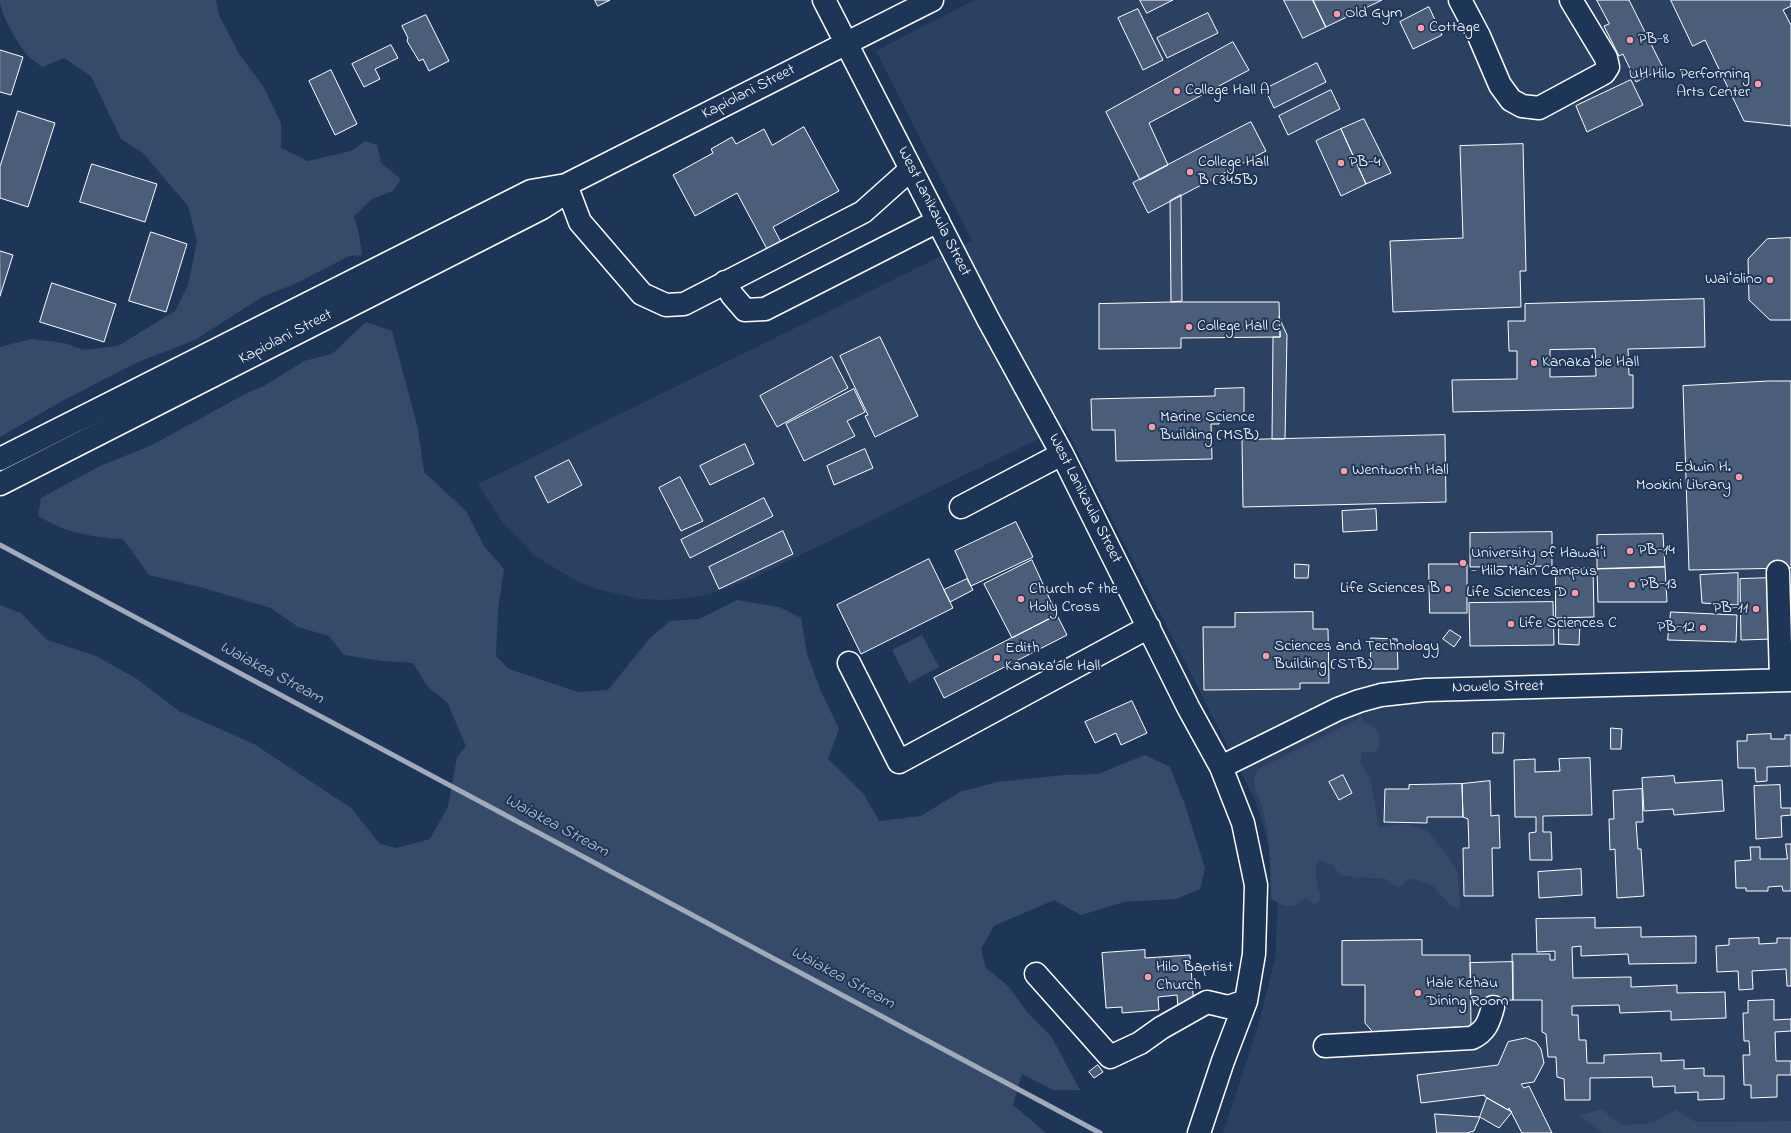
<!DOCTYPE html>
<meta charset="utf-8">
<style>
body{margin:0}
canvas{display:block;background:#1d3557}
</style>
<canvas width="1791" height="1133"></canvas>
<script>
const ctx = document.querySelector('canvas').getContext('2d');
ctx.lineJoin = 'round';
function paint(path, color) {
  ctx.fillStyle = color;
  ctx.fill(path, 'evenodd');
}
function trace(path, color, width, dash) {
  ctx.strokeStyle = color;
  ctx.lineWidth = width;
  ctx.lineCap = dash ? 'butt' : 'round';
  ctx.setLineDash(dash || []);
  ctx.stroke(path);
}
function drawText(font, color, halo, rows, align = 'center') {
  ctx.font = font + ' "Indie Flower",sans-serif';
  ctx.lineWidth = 4;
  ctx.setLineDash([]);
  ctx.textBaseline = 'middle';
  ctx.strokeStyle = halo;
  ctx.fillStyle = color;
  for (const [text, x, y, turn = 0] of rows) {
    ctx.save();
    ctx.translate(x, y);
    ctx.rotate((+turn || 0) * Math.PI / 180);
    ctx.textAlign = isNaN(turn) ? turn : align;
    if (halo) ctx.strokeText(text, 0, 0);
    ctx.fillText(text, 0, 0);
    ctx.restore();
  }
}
const built = new Path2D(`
 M 974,0 L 1791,0 L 1791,1133 L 1223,1133 L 1257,1029 L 1275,960 L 1278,906 L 1271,852 L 1256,802 L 1065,426 L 753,578 L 710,594 L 687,598 L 664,600 L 641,599 L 596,589 L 575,580 L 535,556 L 503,523 L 478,484 L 972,241 L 876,51 Z`);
const green = new Path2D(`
 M 0,0 L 216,0 L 219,15 L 239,54 L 263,86 L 281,123 L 281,148 L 308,161 L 351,151 L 365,141 L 377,145 L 381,163 L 401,179 L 393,191 L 372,199 L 354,216 L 359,235 L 362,255 L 349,256 L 297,283 L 262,297 L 195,340 L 138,362 L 62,401 L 0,437 L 0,347 L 31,339 L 64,343 L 84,350 L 118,346 L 175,311 L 188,285 L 197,242 L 188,206 L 143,153 L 121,139 L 91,76 L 64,58 L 42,67 C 38,64 33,60 29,57 C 19,46 0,14 0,0 Z
 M 366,322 L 392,331 L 418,429 L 424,472 L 466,511 L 484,546 L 504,569 L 498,609 L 496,656 L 509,669 L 578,692 L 608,690 L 649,639 L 670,621 L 699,619 L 737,600 L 779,607 L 801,618 L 807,654 L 821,691 L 839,729 L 828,759 L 863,793 L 879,821 L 921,816 L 960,792 L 997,782 L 1064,775 L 1098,774 L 1145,755 L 1170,767 L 1184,802 L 1205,868 L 1200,889 L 1176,899 L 1124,902 L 1081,915 L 1054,900 L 994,926 L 981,949 L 986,968 L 1008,986 L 1027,1012 L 1051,1036 L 1080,1090 L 1053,1090 L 1022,1074 L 1013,1105 L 1046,1133 L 0,1133 L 0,605 L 21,613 L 47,640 L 96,656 L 137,679 L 179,711 L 254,744 L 351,808 L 380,844 L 396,848 L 430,839 L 448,807 L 457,757 L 466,746 L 447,702 L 427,686 L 413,663 L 382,661 L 344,655 L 329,636 L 298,627 L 271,608 L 200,587 L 149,575 L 123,539 C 90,537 66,533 38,516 L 41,498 L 100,466 L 150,446 L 249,392 L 264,386 L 304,361 L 332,354 Z
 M 922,635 L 939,667 L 909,683 L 892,650 Z
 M 1362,717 L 1364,724 L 1369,723 C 1379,730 1380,736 1379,747 L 1374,752 L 1362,752 L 1360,762 L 1370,778 L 1379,827 L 1405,824 L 1426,830 L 1445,852 L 1458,873 L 1460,905 L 1458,909 L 1449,904 L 1433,886 L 1410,878 L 1398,888 L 1386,879 L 1341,876 L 1333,865 L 1319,860 C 1312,872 1317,887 1321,899 L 1317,904 L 1311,903 L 1305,898 C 1292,910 1285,907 1271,899 C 1270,867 1271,832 1260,800 C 1256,788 1250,781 1258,769 Z
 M 1601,1109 L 1622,1125 L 1653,1123 L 1676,1110 L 1696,1122 L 1791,1121 L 1791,1133 L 1603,1133 L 1579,1116 Z`);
const stream = new Path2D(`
 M 0,545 L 1100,1133`);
const building = new Path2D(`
 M 595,0 L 610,0 L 598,6 Z
 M 1140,0 L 1173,0 L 1147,13 Z
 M 1284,0 L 1313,0 L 1326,27 L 1303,38 Z
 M 1313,0 L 1382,0 L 1326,27 Z
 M 1597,0 L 1629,0 L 1663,68 L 1636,82 L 1623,54 L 1619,56 L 1604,26 L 1609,24 Z
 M 1671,0 L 1791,0 L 1791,6 L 1783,10 L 1791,25 L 1791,126 L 1744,121 L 1705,40 L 1693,46 Z
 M 1429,7 L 1442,35 L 1413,49 L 1400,22 Z
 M 1138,9 L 1163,60 L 1143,70 L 1118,18 Z
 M 1208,13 L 1218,33 L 1167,58 L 1157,38 Z
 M 426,15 L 449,61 L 429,71 L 423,59 L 419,61 L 407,41 L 408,38 L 402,26 Z
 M 1233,42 L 1249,70 L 1149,123 L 1168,165 L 1140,180 L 1106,112 Z
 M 391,45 L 398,58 L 375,69 L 380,79 L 364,87 L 352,64 Z
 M 0,50 L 23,57 L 11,95 L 0,92 Z
 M 1317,63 L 1326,82 L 1274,108 L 1265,89 Z
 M 331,70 L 357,124 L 335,135 L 309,81 Z
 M 1631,80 L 1643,105 L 1587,132 L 1576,106 Z
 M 1331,90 L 1340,109 L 1288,135 L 1279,116 Z
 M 18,111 L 55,123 L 28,207 L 0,198 L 0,167 Z
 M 1364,119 L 1391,173 L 1366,184 L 1341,129 Z
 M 1251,122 L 1266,151 L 1148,213 L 1133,183 Z
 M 804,127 L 839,191 L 773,227 L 781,242 L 767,249 L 737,193 L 695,216 L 673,175 L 713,153 L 711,149 L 732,137 L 736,144 L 764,129 L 772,145 Z
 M 1341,129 L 1366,184 L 1341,196 L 1316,141 Z
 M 1523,144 L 1526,271 L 1520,271 L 1521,307 L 1393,312 L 1390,241 L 1463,238 L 1460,146 Z
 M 92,164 L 157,184 L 145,222 L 80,202 Z
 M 1181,195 L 1182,301 L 1171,302 L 1170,201 Z
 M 151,232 L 187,244 L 166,312 L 129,301 Z
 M 1791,238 L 1791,320 L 1770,320 L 1749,300 L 1748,259 L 1767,239 Z
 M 0,251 L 13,255 L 0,296 Z
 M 52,283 L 116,304 L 104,342 L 40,322 Z
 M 1704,299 L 1705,347 L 1628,349 L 1629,375 L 1633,375 L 1633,408 L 1453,412 L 1452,380 L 1517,379 L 1517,351 L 1509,351 L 1508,321 L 1525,321 L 1525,304 ZM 1595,349 L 1596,376 L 1550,377 L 1550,350 Z
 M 1171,302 L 1279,302 L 1280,337 L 1181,338 L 1181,348 L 1099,349 L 1099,304 Z
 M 1279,317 L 1287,335 L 1285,439 L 1272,439 L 1273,337 L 1280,337 Z
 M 880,337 L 918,416 L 875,437 L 865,416 L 868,415 L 840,356 Z
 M 832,357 L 848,388 L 777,427 L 760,396 Z
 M 1769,381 L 1791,381 L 1791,568 L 1689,570 L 1683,386 Z
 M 1244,388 L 1244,416 L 1219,416 L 1219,424 L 1211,424 L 1212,459 L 1116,461 L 1115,430 L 1092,430 L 1091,399 L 1215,396 L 1215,389 Z
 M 854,389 L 865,412 L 847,421 L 855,436 L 804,461 L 786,424 Z
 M 1445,435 L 1446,502 L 1243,507 L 1242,440 Z
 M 745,444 L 754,464 L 710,485 L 700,466 Z
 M 865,449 L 873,468 L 834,485 L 827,466 Z
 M 569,460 L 582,485 L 548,503 L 535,477 Z
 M 680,477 L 703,521 L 681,531 L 659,488 Z
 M 764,498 L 773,516 L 690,558 L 681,540 Z
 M 1376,509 L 1377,530 L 1343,532 L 1342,511 Z
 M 1016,522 L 1033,557 L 971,586 L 955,551 Z
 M 783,531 L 793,554 L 719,589 L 709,567 Z
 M 1552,532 L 1552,566 L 1470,567 L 1470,533 Z
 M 1663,534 L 1665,567 L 1597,569 L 1597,535 Z
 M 929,559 L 953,608 L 861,654 L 837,605 Z
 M 1032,560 L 1057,615 L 1012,638 L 984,584 Z
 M 1295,564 L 1309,565 L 1308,578 L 1295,578 Z
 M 1429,564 L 1467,564 L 1467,613 L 1430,613 Z
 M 1665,567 L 1667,602 L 1598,602 L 1597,569 Z
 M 1556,568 L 1593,568 L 1594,617 L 1556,618 Z
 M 1738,573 L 1738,605 L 1702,603 L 1700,575 Z
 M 1771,578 L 1773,639 L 1741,640 L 1740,579 Z
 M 967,579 L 973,590 L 950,602 L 944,590 Z
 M 1553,602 L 1554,645 L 1470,646 L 1469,603 Z
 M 1313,612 L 1313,629 L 1328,629 L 1329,683 L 1300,683 L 1300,689 L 1204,690 L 1203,627 L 1235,627 L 1235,613 Z
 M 1671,612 L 1737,615 L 1736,642 L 1668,640 Z
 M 1057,615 L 1067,635 L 944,698 L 934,678 Z
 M 1559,623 L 1580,624 L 1579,645 L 1559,644 Z
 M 1450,630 L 1461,637 L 1454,647 L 1443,639 Z
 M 1371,638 L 1397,639 L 1398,669 L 1371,669 Z
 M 1132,701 L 1147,733 L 1121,745 L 1116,733 L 1095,743 L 1085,722 Z
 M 1611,728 L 1622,729 L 1621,749 L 1611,749 Z
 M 1493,733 L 1504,733 L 1503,753 L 1493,753 Z
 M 1771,734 L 1771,739 L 1785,739 L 1785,735 L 1791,735 L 1791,766 L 1767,767 L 1767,781 L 1756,782 L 1755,768 L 1738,768 L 1737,741 L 1747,741 L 1747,735 Z
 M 1590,758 L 1592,815 L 1543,816 L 1543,832 L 1551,832 L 1552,860 L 1530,860 L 1529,833 L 1536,832 L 1536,817 L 1515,817 L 1514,760 L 1535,759 L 1535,772 L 1560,771 L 1559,759 Z
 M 1343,775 L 1352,793 L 1339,800 L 1329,782 Z
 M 1674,776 L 1675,783 L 1722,780 L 1724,811 L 1674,815 L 1673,809 L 1644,811 L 1642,778 Z
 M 1490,781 L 1491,816 L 1499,815 L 1500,848 L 1492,848 L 1493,896 L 1464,896 L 1463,848 L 1469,848 L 1468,819 L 1463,817 L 1462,784 Z
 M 1462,784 L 1463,817 L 1427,817 L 1427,823 L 1384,822 L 1385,789 L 1409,789 L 1409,785 Z
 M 1780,785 L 1781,808 L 1791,808 L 1791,815 L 1781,816 L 1782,837 L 1756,839 L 1754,786 Z
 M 1642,789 L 1643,822 L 1636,822 L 1638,849 L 1641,849 L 1644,896 L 1617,898 L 1615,849 L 1610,850 L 1609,819 L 1614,819 L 1613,791 Z
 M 1786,844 L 1791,844 L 1791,891 L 1783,891 L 1782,886 L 1768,887 L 1768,891 L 1746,891 L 1746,888 L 1736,888 L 1735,861 L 1751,860 L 1750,847 L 1760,847 L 1760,859 L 1787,859 Z
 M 1581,869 L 1582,895 L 1539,898 L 1538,872 Z
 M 1595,918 L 1595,928 L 1641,927 L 1641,937 L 1696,936 L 1696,963 L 1629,964 L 1628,954 L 1581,956 L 1581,946 L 1572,947 L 1573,978 L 1631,977 L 1631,987 L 1677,985 L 1677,993 L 1725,992 L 1726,1018 L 1671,1020 L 1671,1011 L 1620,1013 L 1619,1005 L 1572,1006 L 1572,1015 L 1578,1015 L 1579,1040 L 1586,1040 L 1587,1063 L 1604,1063 L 1604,1055 L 1661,1053 L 1661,1061 L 1684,1060 L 1684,1069 L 1704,1068 L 1704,1076 L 1724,1076 L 1724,1099 L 1698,1100 L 1698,1092 L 1675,1093 L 1675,1086 L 1653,1087 L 1652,1077 L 1590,1078 L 1590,1100 L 1565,1100 L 1564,1079 L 1557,1077 L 1556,1057 L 1548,1057 L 1546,1034 L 1542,1032 L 1542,1000 L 1513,1000 L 1512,954 L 1550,954 L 1550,960 L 1555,960 L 1555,951 L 1537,952 L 1536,919 Z
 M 1759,938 L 1759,944 L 1777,943 L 1777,938 L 1791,938 L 1791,986 L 1787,986 L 1786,969 L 1752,971 L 1753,989 L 1739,990 L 1738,971 L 1717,972 L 1716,946 L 1729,945 L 1729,939 Z
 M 1422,940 L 1422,955 L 1470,955 L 1471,1026 L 1453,1037 L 1377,1037 L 1365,1023 L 1365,985 L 1342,985 L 1342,941 Z
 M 1145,950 L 1145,958 L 1190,955 L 1194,1006 L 1178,1007 L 1177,995 L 1158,997 L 1159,1010 L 1122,1013 L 1122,1007 L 1106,1008 L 1102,953 Z
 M 1513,962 L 1513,1000 L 1471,1001 L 1470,963 Z
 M 1774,1000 L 1774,1020 L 1791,1019 L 1791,1031 L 1775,1032 L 1776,1061 L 1791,1061 L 1791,1075 L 1777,1075 L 1777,1097 L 1751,1098 L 1751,1085 L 1744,1085 L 1743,1055 L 1750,1055 L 1749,1041 L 1744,1041 L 1743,1013 L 1748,1013 L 1748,1001 Z
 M 1526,1038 L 1536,1042 L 1541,1049 L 1544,1063 L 1534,1082 L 1521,1084 L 1524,1088 L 1529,1086 L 1552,1133 L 1522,1133 L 1509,1108 L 1508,1110 L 1484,1096 L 1485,1095 L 1421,1103 L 1417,1075 L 1498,1065 L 1508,1042 Z
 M 1098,1065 L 1103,1072 L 1094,1078 L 1089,1072 Z
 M 1487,1098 L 1512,1112 L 1499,1128 L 1480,1117 Z
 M 1435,1114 L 1480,1117 L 1474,1131 L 1467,1133 L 1437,1133 Z`);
const minor = new Path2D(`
 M 824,0 L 988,319 L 1062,454 L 1188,707 L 1221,767 L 1243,823 L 1256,885 L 1254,954 L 1246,1001 L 1223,1061 L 1199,1133
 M 1460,0 L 1479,36 L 1500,85 L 1511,100 L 1522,106 L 1539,108 L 1604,73 L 1608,67 L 1606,58 L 1571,0
 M 566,185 L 580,222 L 642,294 L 666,305 L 684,304 L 863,212 L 911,169
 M 725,282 L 732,295 L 745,310 L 765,309 L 938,221
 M 0,459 L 531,191 L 566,185 L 932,0
 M 0,484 L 542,208 L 556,199 L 566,185
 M 961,507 L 1062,454
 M 1778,572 L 1781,680
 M 849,663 L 899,762 L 1149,627
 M 1221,767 L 1338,709 L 1359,701 L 1381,695 L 1426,690 L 1791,680
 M 1036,974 L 1110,1057 L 1140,1043 L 1161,1028 L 1207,1002 L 1228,1007 L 1246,1001
 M 1325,1046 L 1472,1038 C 1486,1031 1489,1022 1493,1007`);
const markers = [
 [1337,14,4,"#ff9aa2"],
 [1421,28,4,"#ff9aa2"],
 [1630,40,4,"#ff9aa2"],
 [1758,84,4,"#ff9aa2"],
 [1177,91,4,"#ff9aa2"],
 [1341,163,4,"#ff9aa2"],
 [1190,172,4,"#ff9aa2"],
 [1770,280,4,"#ff9aa2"],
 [1189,327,4,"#ff9aa2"],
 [1534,363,4,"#ff9aa2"],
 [1152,427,4,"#ff9aa2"],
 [1344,471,4,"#ff9aa2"],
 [1739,477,4,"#ff9aa2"],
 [1630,551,4,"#ff9aa2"],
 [1463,563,4,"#ff9aa2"],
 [1632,585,4,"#ff9aa2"],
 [1448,589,4,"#ff9aa2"],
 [1575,593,4,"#ff9aa2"],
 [1021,599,4,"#ff9aa2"],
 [1756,609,4,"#ff9aa2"],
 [1511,624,4,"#ff9aa2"],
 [1703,628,4,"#ff9aa2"],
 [1266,656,4,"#ff9aa2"],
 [997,658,4,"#ff9aa2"],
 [1148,977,4,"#ff9aa2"],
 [1418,993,4,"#ff9aa2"]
];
const poiNames = [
 ["Old Gym",1345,14],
 ["Cottage",1429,28],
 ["PB-8",1638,40],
 ["UH Hilo Performing",1750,75,"right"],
 ["Arts Center",1750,93,"right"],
 ["College Hall A",1185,91],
 ["College Hall",1198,163],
 ["B (345B)",1198,181],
 ["PB-4",1349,163],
 ["Waiʻōlino",1762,280,"right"],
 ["College Hall C",1197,327],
 ["Kanakaʻole Hall",1542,363],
 ["Marine Science",1160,418],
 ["Building (MSB)",1160,436],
 ["Edwin H.",1731,468,"right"],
 ["Mookini Library",1731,486,"right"],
 ["Wentworth Hall",1352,471],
 ["PB-14",1638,551],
 ["University of Hawaiʻi",1471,554],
 ["- Hilo Main Campus",1471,572],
 ["PB-13",1640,585],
 ["Life Sciences B",1440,589,"right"],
 ["Church of the",1029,590],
 ["Holy Cross",1029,608],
 ["Life Sciences D",1567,593,"right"],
 ["PB-11",1748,609,"right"],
 ["Life Sciences C",1519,624],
 ["PB-12",1695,628,"right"],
 ["Sciences and Technology",1274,647],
 ["Building (STB)",1274,665],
 ["Edith",1005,649],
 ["Kanaka‘ole Hall",1005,667],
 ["Hilo Baptist",1156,968],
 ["Church",1156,986],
 ["Hale Kehau",1426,984],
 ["Dining Room",1426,1002]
];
const streetNames = [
 ["Kapiolani Street",749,93,-27],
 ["West Lanikaula Street",933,212,63],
 ["Kapiolani Street",286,338,-27],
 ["West Lanikaula Street",1084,499,63],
 ["Nowelo Street",1498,688,-1]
];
const waterNames = [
 ["Waiakea Stream",271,674,28],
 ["Waiakea Stream",556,827,28],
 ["Waiakea Stream",842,979,28]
];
paint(built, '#2a4161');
paint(green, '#364b69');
trace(stream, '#a0aab8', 5);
paint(building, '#4a5d79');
trace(building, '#fff', 1);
trace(minor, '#fff', 25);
trace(minor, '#1d3557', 22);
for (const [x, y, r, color] of markers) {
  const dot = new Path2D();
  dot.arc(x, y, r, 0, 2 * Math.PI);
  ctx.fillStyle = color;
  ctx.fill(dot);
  trace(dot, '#1d3557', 1.5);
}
drawText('16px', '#fff', '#1d3557', poiNames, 'left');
drawText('16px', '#fff', '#1d3557', streetNames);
drawText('italic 17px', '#b8c0ca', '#1d3557', waterNames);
</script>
